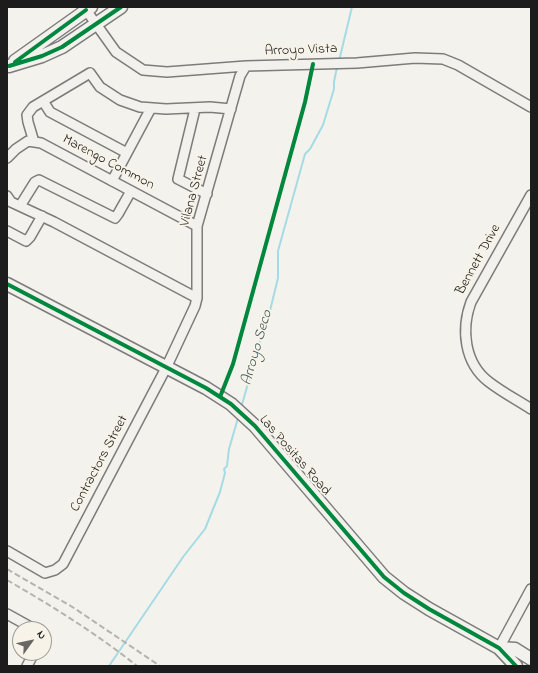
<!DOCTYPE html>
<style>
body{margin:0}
#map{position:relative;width:538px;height:673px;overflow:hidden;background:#f4f2ec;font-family:"Indie Flower",sans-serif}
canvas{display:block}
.frame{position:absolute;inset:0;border:8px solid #1c1c1c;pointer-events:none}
.north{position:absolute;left:12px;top:621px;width:40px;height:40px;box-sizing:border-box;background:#f7f3e8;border:1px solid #9f9d96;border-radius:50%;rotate:57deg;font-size:11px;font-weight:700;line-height:16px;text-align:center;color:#1c1c1c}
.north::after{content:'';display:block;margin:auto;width:14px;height:18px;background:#686765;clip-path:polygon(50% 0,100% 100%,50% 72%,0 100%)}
</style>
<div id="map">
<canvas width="538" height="673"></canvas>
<div class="frame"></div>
<div class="north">N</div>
</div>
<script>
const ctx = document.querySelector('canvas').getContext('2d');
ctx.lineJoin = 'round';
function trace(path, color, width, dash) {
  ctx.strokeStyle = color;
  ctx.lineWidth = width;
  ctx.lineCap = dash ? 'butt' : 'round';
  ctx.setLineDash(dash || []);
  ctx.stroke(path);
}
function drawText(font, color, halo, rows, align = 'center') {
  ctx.font = font + ' "Indie Flower",sans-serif';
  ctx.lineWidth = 4;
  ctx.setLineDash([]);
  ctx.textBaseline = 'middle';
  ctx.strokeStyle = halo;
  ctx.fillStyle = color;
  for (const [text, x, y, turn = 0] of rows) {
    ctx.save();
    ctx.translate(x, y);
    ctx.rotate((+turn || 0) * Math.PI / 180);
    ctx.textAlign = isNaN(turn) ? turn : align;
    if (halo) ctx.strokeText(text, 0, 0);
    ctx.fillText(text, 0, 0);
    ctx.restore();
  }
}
const stream = new Path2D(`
 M 339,61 L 352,7
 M 241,408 L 261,338 L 266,327 L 278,278 L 278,251 L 305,154 L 310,149 L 323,125 L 334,89 L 334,82 L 337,67
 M 109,666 L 183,557 L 205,529 L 220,492 L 225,473 L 224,469 L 227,466 L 229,449 L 238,418`);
const street = new Path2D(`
 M 86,10 L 116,52 L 143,70 L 167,72 L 246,66 L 357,63 L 415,58 L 443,59 L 458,65 L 531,107
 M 43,101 L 50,112 L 127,153
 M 195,109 L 178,179 L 207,194
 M 34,142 L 28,122 L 27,115 L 33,107 L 90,73 L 100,87 L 120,100 L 140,107 L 166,109 L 210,107 L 231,109
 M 7,158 L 16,149 L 28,141 L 41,143 L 197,226
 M 112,181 L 151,108
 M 531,195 L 471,302 C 461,329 464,363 489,382 C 502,392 517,400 531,409
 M 7,196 L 11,202 L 54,222 L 197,298
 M 20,206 L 35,182 L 39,180 L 115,218 L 118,214 L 131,191
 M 7,231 L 26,241 L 30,237 L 42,216
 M 7,551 L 45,573 L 55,570 L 63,564 L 166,368 L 195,306 L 197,298 L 197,226 L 240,76 L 246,66
 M 7,614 L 34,629
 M 499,648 L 531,589
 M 27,666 L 34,653`);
const secondary = new Path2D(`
 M 15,61 L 91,7
 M 9,66 L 42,56 L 62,47 L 121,7
 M 7,284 L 206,388 L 231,404 L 255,426 L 384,577 L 404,593 L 429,609 L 499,648 L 516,666
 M 499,648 L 515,649 L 531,659`);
const rail = new Path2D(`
 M 7,569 L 74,608 L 160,666
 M 7,580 C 52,606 97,634 137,666`);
const cycleway = new Path2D(`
 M 15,62 L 86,10
 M 9,66 L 42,56 L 62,47 L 121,7
 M 7,284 L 206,388 L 231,404 L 255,426 L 384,577 L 404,593 L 429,609 L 499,648 L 516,666
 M 220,397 L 233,364 L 305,102 L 313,64`);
const streetNames = [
 ["Arroyo Vista",301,51,-2],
 ["Marengo Common",108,163,28],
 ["Vilana Street",195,191,-75],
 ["Bennett Drive",479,260,-61],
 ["Las Positas Road",294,456,49],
 ["Contractors Street",100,464,-62]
];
const waterNames = [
 ["Arroyo Seco",258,348,-74]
];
trace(stream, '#a5dbe4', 2);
trace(street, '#7d7c7a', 12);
trace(secondary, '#7d7c7a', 15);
trace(street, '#f2f1ed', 9);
trace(secondary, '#f2f1ed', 12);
trace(rail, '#b4b3b0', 2, [6, 3]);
trace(cycleway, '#00873e', 4);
drawText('14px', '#1c1c1c', '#f7f3e8', streetNames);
drawText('italic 15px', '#405b61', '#f7f3e8', waterNames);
</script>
